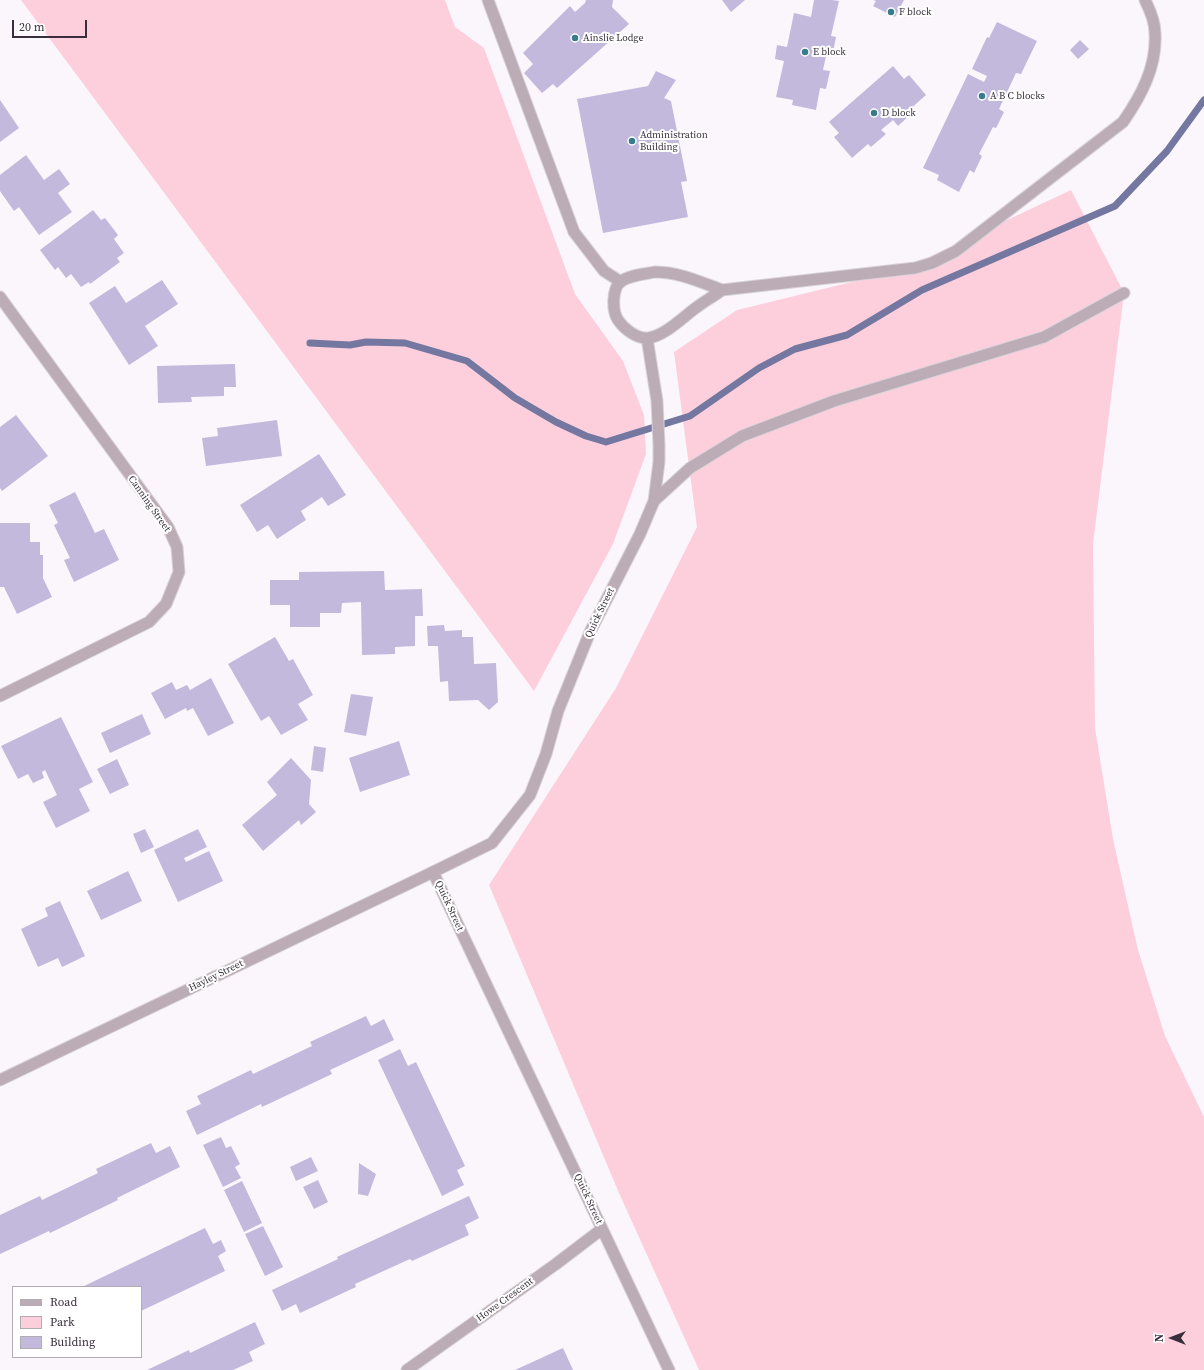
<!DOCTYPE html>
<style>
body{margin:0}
#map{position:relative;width:1204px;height:1370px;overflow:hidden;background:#fbf6fc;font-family:"Source Serif 4",serif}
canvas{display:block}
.legend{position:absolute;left:12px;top:1286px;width:130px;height:72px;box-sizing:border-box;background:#fff;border:1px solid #b0acb1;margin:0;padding:5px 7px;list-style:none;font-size:12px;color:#392f3c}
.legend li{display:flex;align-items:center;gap:8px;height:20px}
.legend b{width:20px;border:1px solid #b0acb1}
.north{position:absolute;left:1152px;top:1318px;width:40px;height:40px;-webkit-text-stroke:3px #fff;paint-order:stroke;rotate:270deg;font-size:11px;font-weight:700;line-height:16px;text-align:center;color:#392f3c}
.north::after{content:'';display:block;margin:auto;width:14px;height:18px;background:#392f3c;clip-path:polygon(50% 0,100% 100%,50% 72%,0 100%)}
.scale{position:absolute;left:12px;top:20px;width:75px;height:18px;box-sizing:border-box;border:2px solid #392f3c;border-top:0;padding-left:5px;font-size:12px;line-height:14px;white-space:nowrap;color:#392f3c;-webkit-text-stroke:3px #fff;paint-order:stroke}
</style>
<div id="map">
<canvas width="1204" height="1370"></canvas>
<ul class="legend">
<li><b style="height:5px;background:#bbacb6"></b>Road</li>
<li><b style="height:11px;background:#fdcfdc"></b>Park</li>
<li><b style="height:11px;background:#c2b9dc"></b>Building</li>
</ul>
<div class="north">N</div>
<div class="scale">20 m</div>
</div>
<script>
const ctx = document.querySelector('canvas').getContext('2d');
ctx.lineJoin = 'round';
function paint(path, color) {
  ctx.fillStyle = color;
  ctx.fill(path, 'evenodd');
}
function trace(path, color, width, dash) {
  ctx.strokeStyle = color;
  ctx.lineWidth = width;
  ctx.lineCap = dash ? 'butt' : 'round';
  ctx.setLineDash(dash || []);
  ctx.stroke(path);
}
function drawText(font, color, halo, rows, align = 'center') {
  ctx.font = font + ' "Source Serif 4",serif';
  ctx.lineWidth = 4;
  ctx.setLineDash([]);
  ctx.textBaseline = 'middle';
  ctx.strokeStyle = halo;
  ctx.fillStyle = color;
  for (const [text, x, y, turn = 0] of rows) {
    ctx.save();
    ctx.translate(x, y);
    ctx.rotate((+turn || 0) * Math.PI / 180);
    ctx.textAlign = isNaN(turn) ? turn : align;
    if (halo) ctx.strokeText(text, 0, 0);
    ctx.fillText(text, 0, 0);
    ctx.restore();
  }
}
const green = new Path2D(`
 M 21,0 L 445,0 L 455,27 L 484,48 L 575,294 L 623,361 L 644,415 L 646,454 L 613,544 L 534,691 Z
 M 1071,190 L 1124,293 L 1093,544 L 1095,728 L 1113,839 L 1138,950 L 1165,1036 L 1204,1117 L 1204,1370 L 699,1370 L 619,1193 L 489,885 L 616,688 L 697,527 L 674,352 L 737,310 L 901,270 Z`);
const stream = new Path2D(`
 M 310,343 L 350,345 L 366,342 L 405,343 L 467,361 L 515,398 L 556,422 L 586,436 L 606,442 L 690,416 L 759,368 L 795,349 L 847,335 L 922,290 L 1115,206 L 1167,151 L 1204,100`);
const building = new Path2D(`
 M 586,0 L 613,0 L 612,7 L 629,24 L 557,88 L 553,84 L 542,93 L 524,73 L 533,64 L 523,53 L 570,6 L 575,12 L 585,3 Z
 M 722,0 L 745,0 L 731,12 Z
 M 814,0 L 832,0 L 839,1 L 831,36 L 836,37 L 832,57 L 826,56 L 823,70 L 830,71 L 826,89 L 820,88 L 816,110 L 792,105 L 793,100 L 776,97 L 784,61 L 775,59 L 777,45 L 787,47 L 794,13 L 811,17 Z
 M 873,0 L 904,0 L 895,17 L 873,6 L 876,1 Z
 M 997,22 L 1037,41 L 1021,74 L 1016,73 L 999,109 L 1004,112 L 996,128 L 993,127 L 979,154 L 982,156 L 974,173 L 970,170 L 959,192 L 937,180 L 939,175 L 923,168 L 968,74 L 984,82 L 987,76 L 972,69 L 987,37 L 989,38 Z
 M 1080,40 L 1089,49 L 1078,59 L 1070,50 Z
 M 893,66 L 904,79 L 909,75 L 926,95 L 908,111 L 910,115 L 898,126 L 893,120 L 881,130 L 886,134 L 871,147 L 868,144 L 852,158 L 834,137 L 839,133 L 829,122 Z
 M 656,71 L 676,80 L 664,98 L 671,101 L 687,181 L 681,182 L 688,217 L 603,233 L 577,99 L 648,86 Z
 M 0,100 L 19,128 L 0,142 Z
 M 26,155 L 44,180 L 59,169 L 70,184 L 58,193 L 72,212 L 39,235 L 19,207 L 14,211 L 0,191 L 0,175 Z
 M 93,210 L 101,220 L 105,218 L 118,235 L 114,239 L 124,253 L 117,258 L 120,262 L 90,284 L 89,282 L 81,287 L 71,274 L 66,278 L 58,267 L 55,270 L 40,250 Z
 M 162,280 L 178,304 L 145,326 L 158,346 L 129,365 L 89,303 L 115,286 L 126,303 Z
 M 235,364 L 236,387 L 224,387 L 224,396 L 191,397 L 192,402 L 158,403 L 157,366 Z
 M 16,415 L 48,456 L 2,491 L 0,488 L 0,427 Z
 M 277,420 L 282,456 L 206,466 L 202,438 L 218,436 L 217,428 Z
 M 319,454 L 346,495 L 328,506 L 322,497 L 301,511 L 306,520 L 277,539 L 268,525 L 257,532 L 240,505 Z
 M 75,492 L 95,533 L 104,529 L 119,560 L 74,582 L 64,560 L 70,558 L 54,525 L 58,523 L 49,505 Z
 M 0,523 L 30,523 L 30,542 L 40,542 L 40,555 L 43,555 L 43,578 L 52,597 L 17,614 L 4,587 L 0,587 Z
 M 384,571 L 385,590 L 422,589 L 423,616 L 415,616 L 415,646 L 395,647 L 395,654 L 362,655 L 361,602 L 342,603 L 341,613 L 320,613 L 320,627 L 290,627 L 290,605 L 270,605 L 270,580 L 299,580 L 299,572 Z
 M 444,625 L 445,631 L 462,630 L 462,637 L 473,637 L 474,664 L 496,663 L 498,702 L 489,710 L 478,700 L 449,701 L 448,681 L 440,682 L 438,646 L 428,646 L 427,626 Z
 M 275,637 L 289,661 L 293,659 L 313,695 L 298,704 L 308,720 L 281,735 L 269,716 L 261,721 L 228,664 Z
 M 211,678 L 234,723 L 208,736 L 193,708 L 187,711 L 186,708 L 165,719 L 151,693 L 172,682 L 176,690 L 187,685 L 190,690 Z
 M 351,694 L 373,697 L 366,736 L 344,732 Z
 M 142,714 L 151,734 L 110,753 L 101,733 Z
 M 61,717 L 93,782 L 79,789 L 90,811 L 56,828 L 43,802 L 57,795 L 45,770 L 42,772 L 44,778 L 33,783 L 28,774 L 18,779 L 1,746 Z
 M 399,741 L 410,775 L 360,792 L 349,758 Z
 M 314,746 L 326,748 L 323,772 L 311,770 Z
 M 291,758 L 311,780 L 309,804 L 316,812 L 301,825 L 299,820 L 263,851 L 242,825 L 277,795 L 267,782 Z
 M 117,759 L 129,785 L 110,794 L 97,769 Z
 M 145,829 L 154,847 L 141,853 L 133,834 Z
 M 198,829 L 207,847 L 184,858 L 186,862 L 209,851 L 223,881 L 178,902 L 154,850 Z
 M 128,871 L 142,901 L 101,920 L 87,891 Z
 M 60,901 L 85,956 L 62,967 L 58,958 L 38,967 L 21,929 L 48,916 L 45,908 Z
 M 366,1016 L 371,1026 L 384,1019 L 394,1040 L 330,1070 L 332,1074 L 262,1107 L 261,1104 L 197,1135 L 186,1111 L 201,1104 L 197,1096 L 251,1070 L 253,1074 L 312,1046 L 310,1042 Z
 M 400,1049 L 408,1066 L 416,1062 L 465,1166 L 457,1170 L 464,1185 L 442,1196 L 378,1060 Z
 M 221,1137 L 226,1148 L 231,1146 L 240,1164 L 235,1167 L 241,1178 L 223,1187 L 203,1145 Z
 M 151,1143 L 156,1153 L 170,1146 L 180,1167 L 117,1198 L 118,1200 L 50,1233 L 49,1231 L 0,1254 L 0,1215 L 40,1196 L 42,1200 L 98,1173 L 96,1169 Z
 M 311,1157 L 318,1171 L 296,1181 L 290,1167 Z
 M 359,1163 L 376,1174 L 368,1196 L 358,1194 Z
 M 318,1180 L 328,1202 L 314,1209 L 303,1187 Z
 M 242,1181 L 262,1223 L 244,1232 L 224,1190 Z
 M 469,1196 L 479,1218 L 465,1225 L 469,1235 L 412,1261 L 410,1259 L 355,1284 L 356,1287 L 300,1313 L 296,1304 L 282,1311 L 272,1290 L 338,1259 L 337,1257 Z
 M 263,1226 L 283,1267 L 265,1276 L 245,1234 Z
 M 205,1228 L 213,1244 L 221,1240 L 226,1251 L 218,1256 L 225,1271 L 141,1311 L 141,1287 L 82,1287 Z
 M 255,1322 L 265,1344 L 249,1352 L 253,1361 L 233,1370 L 147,1370 L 189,1350 L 190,1353 Z
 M 563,1348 L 573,1370 L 515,1370 Z`);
const service = new Path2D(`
 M 488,0 L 574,232 L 604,271 L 621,282
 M 655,272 C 679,272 700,282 722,290 C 714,296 705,301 697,307 C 684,316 665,336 648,338 C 637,339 624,329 618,320 C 612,311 612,290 620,282 C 629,275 645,274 655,272 Z
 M 722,290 L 915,268 L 932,263 L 956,251 L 1123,122 C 1141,96 1157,67 1155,33 C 1155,22 1150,10 1145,0
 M 654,501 L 690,468 L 742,436 L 834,401 L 1044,337 L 1124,293
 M 433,872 L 492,843 L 530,795 L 546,754 L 558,711 L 590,632 L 640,534 L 654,501 L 659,462 L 659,445 L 657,401 L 647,338`);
const minor = new Path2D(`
 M 0,297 L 168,527 L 177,547 L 179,572 L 166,604 L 149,622 L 0,696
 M 0,1080 L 433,872 L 669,1370
 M 407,1370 L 556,1264 L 602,1229`);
const markers = [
 [891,12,4,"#387c8b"],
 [575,38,4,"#387c8b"],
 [805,52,4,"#387c8b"],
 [982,96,4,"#387c8b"],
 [874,113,4,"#387c8b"],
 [632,141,4,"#387c8b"]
];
const poiNames = [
 ["F block",899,12],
 ["Ainslie Lodge",583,38],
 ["E block",813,52],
 ["A B C blocks",990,96],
 ["D block",882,113],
 ["Administration",640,135],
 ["Building",640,147]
];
const streetNames = [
 ["Canning Street",149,504,55],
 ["Quick Street",600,613,-64],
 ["Quick Street",449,906,65],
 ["Hayley Street",216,976,-26],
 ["Quick Street",588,1199,65],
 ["Howe Crescent",505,1300,-36]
];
paint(green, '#fdcfdc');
trace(stream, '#7477a0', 7);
paint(building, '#c2b9dc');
trace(service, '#d8d2d9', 13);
trace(minor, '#d8d2d9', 13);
trace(service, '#bbacb6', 11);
trace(minor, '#bbacb6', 11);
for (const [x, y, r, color] of markers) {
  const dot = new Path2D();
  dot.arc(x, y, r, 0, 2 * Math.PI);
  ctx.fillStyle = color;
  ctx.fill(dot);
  trace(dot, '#fff', 1.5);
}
drawText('10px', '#392f3c', '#fff', poiNames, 'left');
drawText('10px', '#392f3c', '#fff', streetNames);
</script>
